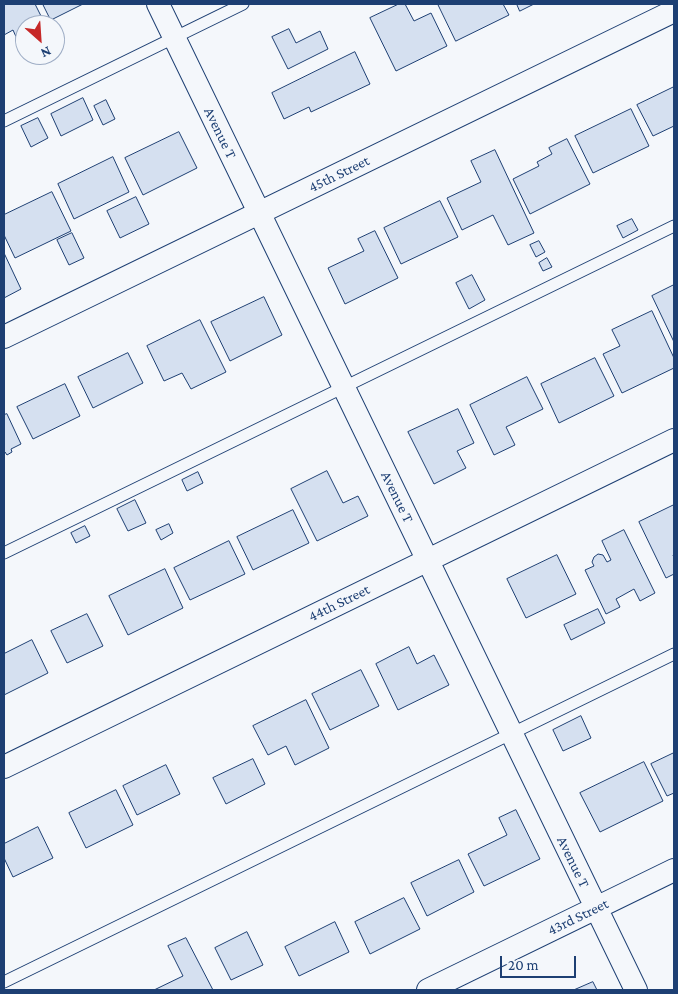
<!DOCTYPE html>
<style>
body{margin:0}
#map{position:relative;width:678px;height:994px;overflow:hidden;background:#f4f7fb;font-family:"Crimson Pro",serif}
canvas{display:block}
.frame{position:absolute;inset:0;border:5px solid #1d3f73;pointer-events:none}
.north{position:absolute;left:15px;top:15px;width:50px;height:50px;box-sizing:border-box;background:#f4f7fb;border:1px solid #9eadc5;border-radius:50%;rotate:154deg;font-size:14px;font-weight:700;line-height:20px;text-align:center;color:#1d3f73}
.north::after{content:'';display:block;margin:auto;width:18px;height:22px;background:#c62828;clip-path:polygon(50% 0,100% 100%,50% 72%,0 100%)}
.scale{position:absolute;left:500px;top:956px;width:76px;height:22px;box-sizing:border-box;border:2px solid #1d3f73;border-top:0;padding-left:6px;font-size:15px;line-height:18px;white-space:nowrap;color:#1d3f73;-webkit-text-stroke:4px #f4f7fb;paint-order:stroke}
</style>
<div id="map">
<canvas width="678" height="994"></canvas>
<div class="frame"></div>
<div class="north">N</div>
<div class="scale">20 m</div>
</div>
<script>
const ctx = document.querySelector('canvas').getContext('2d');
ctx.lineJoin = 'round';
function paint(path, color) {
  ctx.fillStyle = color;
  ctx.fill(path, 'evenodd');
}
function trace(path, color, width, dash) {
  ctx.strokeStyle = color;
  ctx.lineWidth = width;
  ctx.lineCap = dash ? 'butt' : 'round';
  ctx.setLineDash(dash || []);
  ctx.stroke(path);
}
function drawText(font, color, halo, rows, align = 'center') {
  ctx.font = font + ' "Crimson Pro",serif';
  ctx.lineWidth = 4;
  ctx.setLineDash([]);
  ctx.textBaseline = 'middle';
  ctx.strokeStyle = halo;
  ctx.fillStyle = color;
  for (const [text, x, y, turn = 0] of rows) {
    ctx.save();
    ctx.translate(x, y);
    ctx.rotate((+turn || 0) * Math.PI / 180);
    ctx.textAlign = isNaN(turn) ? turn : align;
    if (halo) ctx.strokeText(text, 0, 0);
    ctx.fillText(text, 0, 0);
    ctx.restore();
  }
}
const building = new Path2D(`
 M 4,4 L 35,4 L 43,20 L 40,22 L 41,25 L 25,25 L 25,35 L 17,39 L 13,30 L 4,35 Z
 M 43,4 L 83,4 L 51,20 Z
 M 399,4 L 405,4 L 414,21 L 431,13 L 447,46 L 396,71 L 370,18 Z
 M 438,4 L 503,4 L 509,15 L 456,41 Z
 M 517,4 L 534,4 L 520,11 Z
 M 289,29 L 296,43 L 320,31 L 328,49 L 288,69 L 272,37 Z
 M 355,52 L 370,84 L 311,112 L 309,107 L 284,119 L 272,93 Z
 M 674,87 L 674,126 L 653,136 L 637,105 Z
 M 83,98 L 93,120 L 61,136 L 51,114 Z
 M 106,100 L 115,119 L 103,125 L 94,106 Z
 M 631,109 L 649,146 L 593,173 L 575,136 Z
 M 38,118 L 48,138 L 31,147 L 21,126 Z
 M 179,132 L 197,168 L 143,195 L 125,158 Z
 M 567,139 L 590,184 L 530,214 L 513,179 L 539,166 L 537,162 L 552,154 L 549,148 Z
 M 495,150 L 534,233 L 508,245 L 493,215 L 462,230 L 447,198 L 481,182 L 471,161 Z
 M 113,157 L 129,192 L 74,219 L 58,184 Z
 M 52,192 L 71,231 L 15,258 L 4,235 L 4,215 Z
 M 136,197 L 149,224 L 120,238 L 107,211 Z
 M 440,201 L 458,237 L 401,264 L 384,228 Z
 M 632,219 L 638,230 L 623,238 L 617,226 Z
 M 375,231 L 398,278 L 345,304 L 328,268 L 364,251 L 358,239 Z
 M 72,233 L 84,258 L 69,265 L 57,240 Z
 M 539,241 L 545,252 L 536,257 L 530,245 Z
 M 4,253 L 21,289 L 4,298 Z
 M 547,258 L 552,267 L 543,271 L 539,263 Z
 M 472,275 L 485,300 L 469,309 L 456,283 Z
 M 674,285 L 674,342 L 652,296 Z
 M 264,297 L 282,335 L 230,361 L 211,322 Z
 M 652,311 L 674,358 L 674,368 L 622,393 L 603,354 L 620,346 L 612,330 Z
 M 200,320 L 226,372 L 191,389 L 182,373 L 164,381 L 147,346 Z
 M 128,353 L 143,383 L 93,408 L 78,377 Z
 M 595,358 L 614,396 L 559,423 L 541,384 Z
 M 527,377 L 543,409 L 506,427 L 515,445 L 494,455 L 470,405 Z
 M 65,384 L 80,416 L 33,439 L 17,407 Z
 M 458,409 L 474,443 L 457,451 L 466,468 L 434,484 L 408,432 Z
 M 7,414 L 21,444 L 11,449 L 12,452 L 7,455 L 5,452 L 4,453 L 4,415 Z
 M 327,471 L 343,503 L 358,496 L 368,516 L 317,541 L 291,489 Z
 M 198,472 L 203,483 L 187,491 L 182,480 Z
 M 135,500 L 146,523 L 128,531 L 117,509 Z
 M 674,505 L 674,554 L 673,555 L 674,558 L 674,574 L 666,578 L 639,522 Z
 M 293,510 L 309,543 L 253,570 L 237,537 Z
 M 169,524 L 173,533 L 161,540 L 156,530 Z
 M 85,526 L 90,536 L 76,543 L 71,533 Z
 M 624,530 L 655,593 L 640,601 L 634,589 L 616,599 L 620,607 L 606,614 L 585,570 L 594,566 L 592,562 L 594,557 L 598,554 L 603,555 L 607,562 L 611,560 L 602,541 Z
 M 229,541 L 245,574 L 190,600 L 174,568 Z
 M 557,555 L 576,594 L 526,618 L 507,579 Z
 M 165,569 L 183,608 L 128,635 L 109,596 Z
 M 598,609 L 605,623 L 571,640 L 564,625 Z
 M 87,614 L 103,646 L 67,663 L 51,631 Z
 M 32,640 L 48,673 L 4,695 L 4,654 Z
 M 409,647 L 417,664 L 434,655 L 449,685 L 398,710 L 376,664 Z
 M 361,670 L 379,706 L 330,730 L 312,694 Z
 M 306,700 L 329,748 L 295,765 L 286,746 L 268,755 L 253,726 Z
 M 581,716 L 591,738 L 563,751 L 553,730 Z
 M 674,753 L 674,793 L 667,796 L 651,764 Z
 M 253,759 L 265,784 L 226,804 L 213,778 Z
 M 644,762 L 663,801 L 600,832 L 580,793 Z
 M 166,765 L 180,794 L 137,815 L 123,786 Z
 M 116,790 L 133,825 L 86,848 L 69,813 Z
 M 516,810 L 540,859 L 484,886 L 468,854 L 507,835 L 499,818 Z
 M 38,827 L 53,858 L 13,877 L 4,858 L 4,844 Z
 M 459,860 L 474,892 L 427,916 L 411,883 Z
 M 404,898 L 420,929 L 370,954 L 355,922 Z
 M 335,922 L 349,952 L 299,976 L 285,947 Z
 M 247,932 L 263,965 L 231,980 L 215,948 Z
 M 186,938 L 213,990 L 154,990 L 183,976 L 168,946 Z
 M 593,982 L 597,990 L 574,990 Z`);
const service = new Path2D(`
 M 4,121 L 243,4
 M 4,553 L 674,226
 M 4,982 L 674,654`);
const minor = new Path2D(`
 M 158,4 L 636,990
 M 4,337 L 674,11
 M 4,767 L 674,440
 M 428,990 L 674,870`);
const streetNames = [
 ["Avenue T",220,133,64],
 ["45th Street",339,174,-26],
 ["Avenue T",397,497,64],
 ["44th Street",339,603,-26],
 ["Avenue T",573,862,64],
 ["43rd Street",578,917,-26]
];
paint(building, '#d5e0f0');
trace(building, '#1d3f73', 1);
trace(service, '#1d3f73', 13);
trace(minor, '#1d3f73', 24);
trace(service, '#f4f7fb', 11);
trace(minor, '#f4f7fb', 22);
drawText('15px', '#1d3f73', '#f4f7fb', streetNames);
</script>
